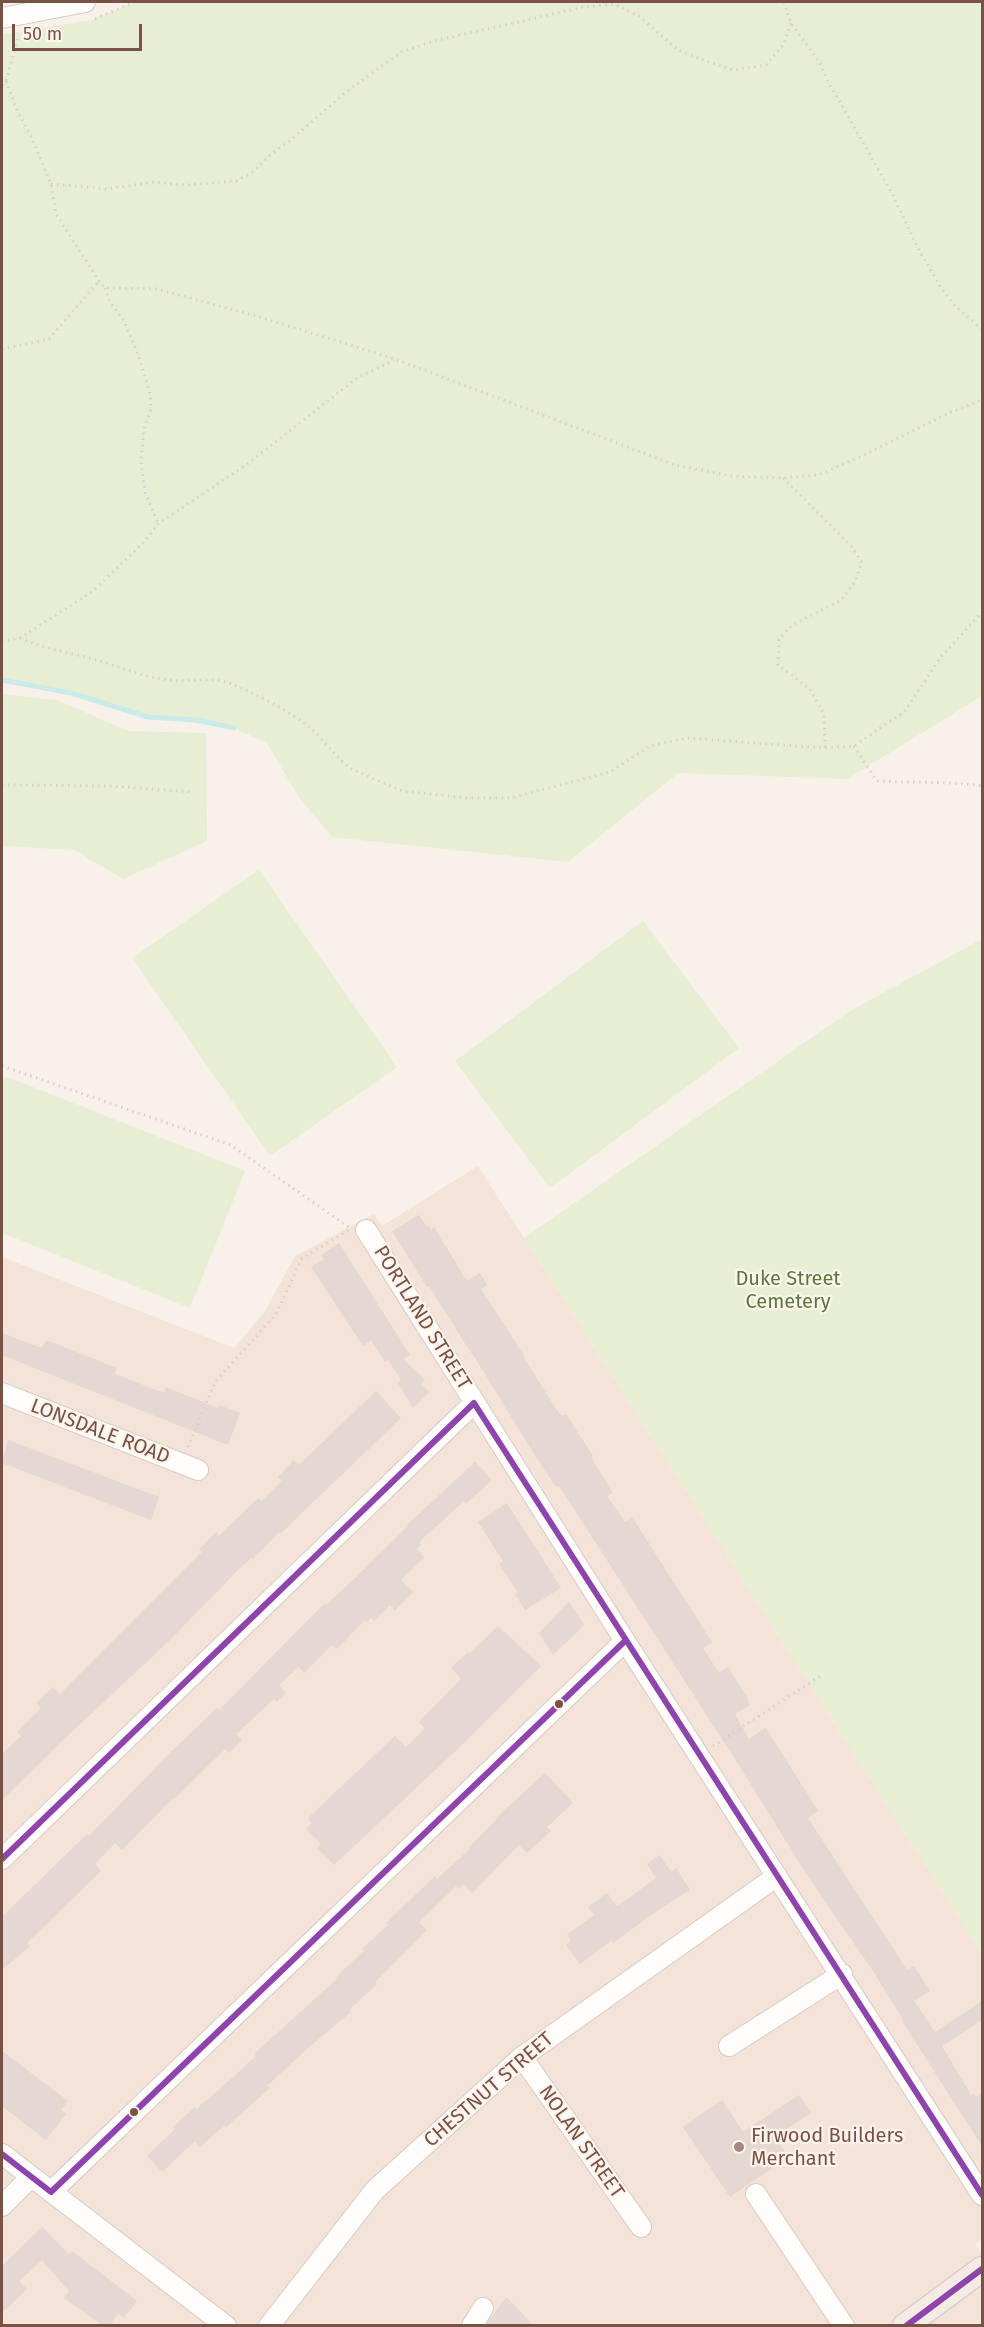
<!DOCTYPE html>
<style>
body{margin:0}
#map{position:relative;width:984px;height:2327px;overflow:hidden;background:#f8f1ea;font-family:"Fira Sans",sans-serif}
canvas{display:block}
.frame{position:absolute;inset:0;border:3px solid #785147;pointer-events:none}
.scale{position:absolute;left:12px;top:24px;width:130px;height:27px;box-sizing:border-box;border:3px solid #785147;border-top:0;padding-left:8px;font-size:18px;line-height:21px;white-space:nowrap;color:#785147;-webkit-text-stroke:4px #fff4eb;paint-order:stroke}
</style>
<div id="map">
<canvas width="984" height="2327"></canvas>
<div class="frame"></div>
<div class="scale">50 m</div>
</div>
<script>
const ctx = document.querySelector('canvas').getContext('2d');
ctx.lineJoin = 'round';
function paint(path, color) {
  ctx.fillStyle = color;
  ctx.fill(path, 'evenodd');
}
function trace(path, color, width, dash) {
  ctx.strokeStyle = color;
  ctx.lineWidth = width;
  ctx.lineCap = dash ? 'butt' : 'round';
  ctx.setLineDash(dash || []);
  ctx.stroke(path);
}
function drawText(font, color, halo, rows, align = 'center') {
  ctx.font = font + ' "Fira Sans",sans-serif';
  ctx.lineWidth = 4.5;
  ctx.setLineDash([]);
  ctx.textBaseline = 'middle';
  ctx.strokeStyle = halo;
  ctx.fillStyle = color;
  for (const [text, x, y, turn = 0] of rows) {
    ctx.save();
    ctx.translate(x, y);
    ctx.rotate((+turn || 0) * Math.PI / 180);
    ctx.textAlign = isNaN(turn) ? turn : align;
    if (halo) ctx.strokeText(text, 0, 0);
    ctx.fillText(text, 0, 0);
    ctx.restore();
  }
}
const residential = new Path2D(`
 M 478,1166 L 982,1954 L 982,2239 L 975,2244 L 982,2254 L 982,2325 L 2,2325 L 2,1257 L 234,1348 L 265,1311 L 295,1256 L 374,1214 L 382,1226 Z`);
const green = new Path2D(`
 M 135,2 L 982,2 L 982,696 L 847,779 L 678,773 L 568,862 L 332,837 L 298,796 L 267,743 L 234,728 L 148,717 L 71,693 L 2,680 L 2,34 L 92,20 Z
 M 2,694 L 57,700 L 128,731 L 206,733 L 207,841 L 123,879 L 74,850 L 2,846 Z
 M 259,870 L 397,1067 L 270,1156 L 132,958 Z
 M 643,921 L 739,1048 L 550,1188 L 455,1061 Z
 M 982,939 L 982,1954 L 524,1238 L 850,1011 Z
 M 5,1076 L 245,1171 L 190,1308 L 2,1233 L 2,1085 Z`);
const stream = new Path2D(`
 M 2,680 L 71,693 L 148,717 L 197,720 L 234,728`);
const building = new Path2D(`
 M 419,1215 L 427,1227 L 428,1225 L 431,1230 L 434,1227 L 467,1281 L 480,1273 L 487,1285 L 481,1289 L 525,1357 L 524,1358 L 556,1409 L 562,1416 L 566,1414 L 593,1456 L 591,1457 L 613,1493 L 607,1496 L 625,1522 L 632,1517 L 712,1642 L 703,1648 L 719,1673 L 728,1667 L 747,1697 L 750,1705 L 735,1714 L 749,1739 L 766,1728 L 818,1811 L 808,1818 L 907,1970 L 914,1966 L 930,1991 L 914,2001 L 935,2032 L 982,2001 L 982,2020 L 942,2046 L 971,2095 L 974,2094 L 976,2097 L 982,2092 L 982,2146 L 902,2021 L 903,2020 L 875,1974 L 807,1875 L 735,1759 L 559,1486 L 556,1487 L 534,1454 L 472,1353 L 471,1353 L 429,1286 L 427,1287 L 392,1231 Z
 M 339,1243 L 410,1355 L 403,1359 L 425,1380 L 421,1384 L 429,1392 L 413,1408 L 398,1383 L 401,1380 L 388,1360 L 385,1362 L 371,1340 L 363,1346 L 311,1267 L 324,1259 L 321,1255 Z
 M 2,1333 L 42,1348 L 46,1340 L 117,1368 L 115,1374 L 164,1393 L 166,1387 L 218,1408 L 219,1405 L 240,1413 L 228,1445 L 2,1355 Z
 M 376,1391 L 401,1418 L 281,1533 L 279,1532 L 253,1559 L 252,1557 L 237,1571 L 168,1642 L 65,1738 L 2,1800 L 2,1754 L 21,1736 L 17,1732 L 41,1708 L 36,1703 L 53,1687 L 60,1694 L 202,1552 L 199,1549 L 216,1532 L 219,1536 L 258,1498 L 262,1501 L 282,1481 L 278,1477 L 294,1460 L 299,1465 Z
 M 8,1440 L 159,1497 L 151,1520 L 2,1463 Z
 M 475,1462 L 492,1480 L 466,1504 L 464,1501 L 419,1542 L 421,1545 L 417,1549 L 424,1557 L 401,1580 L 413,1592 L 395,1610 L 390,1605 L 374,1621 L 371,1617 L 367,1622 L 365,1620 L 337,1649 L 332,1645 L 304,1673 L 298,1667 L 279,1685 L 286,1693 L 277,1702 L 274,1699 L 236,1734 L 242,1740 L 229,1753 L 225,1749 L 173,1800 L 172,1799 L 122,1850 L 115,1843 L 95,1864 L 101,1871 L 27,1943 L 30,1946 L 2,1970 L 2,1917 L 87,1834 L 89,1836 L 171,1752 L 217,1708 L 219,1710 L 325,1603 L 326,1605 L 354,1579 L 408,1526 L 407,1525 Z
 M 507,1503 L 561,1588 L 525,1610 L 515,1594 L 518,1592 L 499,1564 L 503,1561 L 478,1522 Z
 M 569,1602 L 584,1625 L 553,1655 L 539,1633 Z
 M 498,1626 L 541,1666 L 468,1739 L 334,1865 L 317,1848 L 321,1844 L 306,1829 L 312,1823 L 308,1818 L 395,1736 L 406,1747 L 425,1729 L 419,1722 L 461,1679 L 451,1668 L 468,1652 L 469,1654 Z
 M 545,1773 L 573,1803 L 547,1827 L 551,1831 L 527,1853 L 519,1845 L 472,1893 L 464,1884 L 459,1889 L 456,1886 L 419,1922 L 427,1930 L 375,1982 L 377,1984 L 349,2010 L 351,2012 L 309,2047 L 267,2086 L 270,2088 L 226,2127 L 225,2125 L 200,2147 L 195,2141 L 162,2172 L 147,2156 L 175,2129 L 173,2127 L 195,2107 L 196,2109 L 221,2088 L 256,2056 L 254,2054 L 338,1978 L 336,1977 L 364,1951 L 362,1949 L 388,1925 L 386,1923 L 435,1876 L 437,1879 L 470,1849 L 469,1847 L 496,1820 L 495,1819 Z
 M 660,1855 L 671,1872 L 676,1868 L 690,1890 L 661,1908 L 613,1943 L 612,1940 L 580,1964 L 566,1945 L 571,1941 L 567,1935 L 594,1915 L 588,1907 L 607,1893 L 617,1906 L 633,1895 L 656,1878 L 647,1864 Z
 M 2,2051 L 68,2101 L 61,2110 L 66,2114 L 46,2140 L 2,2106 Z
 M 799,2095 L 811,2113 L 775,2137 L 789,2157 L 730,2197 L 683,2127 L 722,2100 L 743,2132 Z
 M 42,2227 L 69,2254 L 72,2251 L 137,2301 L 124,2318 L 118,2314 L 110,2325 L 102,2325 L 64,2298 L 69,2291 L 42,2260 L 19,2281 L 27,2289 L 2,2313 L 2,2266 Z
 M 506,2297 L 533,2325 L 486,2325 Z`);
const path = new Path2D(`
 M 784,2 L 791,23 L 820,63 L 829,83 L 890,190 L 920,252 L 942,289 L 956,307 L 982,329
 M 95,19 L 134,2
 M 6,81 L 16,108 L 31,136 L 51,184 L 56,214 L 99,281 L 105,288 L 157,289 L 260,317 L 395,359 L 675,465 L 732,476 L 783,478 L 818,475 L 860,457 L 951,412 L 982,400
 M 2,85 L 6,81 L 19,34
 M 51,184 L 107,189 L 154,182 L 187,185 L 236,181 L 254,171 L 270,155 L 293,138 L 346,92 L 401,52 L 434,41 L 584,7 L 614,4 L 640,17 L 678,50 L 706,61 L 733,70 L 766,65 L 784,44 L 791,23
 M 105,288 L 109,300 L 124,321 L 139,357 L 150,394 L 151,409 L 144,429 L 141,462 L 145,492 L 158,524
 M 2,349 L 49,339 L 99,281
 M 783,478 L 851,546 L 862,563 L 854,583 L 841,600 L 792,625 L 779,639 L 778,665 L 810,689 L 824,714 L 825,748
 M 20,638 C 43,648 65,652 90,658 C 116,665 142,677 169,680 C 189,683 209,676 229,683 C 250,691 292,712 309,727 C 324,739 335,757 351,769 L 402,791 L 468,798 L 510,798 L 610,772 L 650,746 L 687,738 L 825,748 L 854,746 L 904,712 L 941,657 L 982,612
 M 2,642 L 20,638 L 93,591 L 142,544 L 158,524 L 250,462 L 357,378 L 394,360
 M 854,746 L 877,781 C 912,783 947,781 982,786
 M 2,785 L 111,786 L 193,792
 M 2,1066 L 231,1145 L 350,1228
 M 188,1447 L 215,1382 L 276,1314 L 302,1258 L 349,1230
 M 713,1746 L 822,1675`);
const minor = new Path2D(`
 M 2,18 L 85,2
 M 366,1230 L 625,1641 L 982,2195
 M 2,1393 L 198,1470
 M 2,1859 L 474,1403
 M 729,2046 L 842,1974
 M 522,2057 L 641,2227
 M 2,2154 L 226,2326
 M 51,2192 L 625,1641
 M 756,2194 L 844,2326
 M 2,2206 L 31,2177
 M 269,2326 L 375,2190 L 522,2057 L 777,1876
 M 472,2326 L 483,2308`);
const major = new Path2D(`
 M 905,2326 L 982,2269`);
const bus1 = new Path2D(`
 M 2,1859 L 474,1403 L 982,2195
 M 2,2154 L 51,2192 L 625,1641
 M 906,2326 L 982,2269`);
const markers = [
 [559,1704,5,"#785147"],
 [134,2112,5,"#785147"],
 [739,2147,6,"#a58980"]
];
const parkNames = [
 ["Duke Street",788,1279],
 ["Cemetery",788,1302]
];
const streetNames = [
 ["PORTLAND STREET",422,1318,58],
 ["LONSDALE ROAD",100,1432,21],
 ["CHESTNUT STREET",489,2090,-41],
 ["NOLAN STREET",581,2142,55]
];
const poiNames = [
 ["Firwood Builders",751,2136],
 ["Merchant",751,2159]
];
paint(residential, '#f3e3d8');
paint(green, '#e7eed3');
trace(stream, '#caebe9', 5);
paint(building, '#e5d7d1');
trace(minor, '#d6ccc6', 22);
trace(major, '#dacdc8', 27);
trace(path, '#dacfcc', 3, [1.5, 4.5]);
trace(minor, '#fefdfc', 20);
trace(major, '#f3ebe4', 24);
trace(bus1, '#8e44ad', 6);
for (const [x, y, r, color] of markers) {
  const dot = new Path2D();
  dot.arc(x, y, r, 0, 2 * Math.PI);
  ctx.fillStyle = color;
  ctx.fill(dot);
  trace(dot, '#fff4eb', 2);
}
drawText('20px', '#57793c', '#fff4eb', parkNames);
drawText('20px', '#785147', '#fff4eb', streetNames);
drawText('20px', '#785147', '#fff4eb', poiNames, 'left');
</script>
